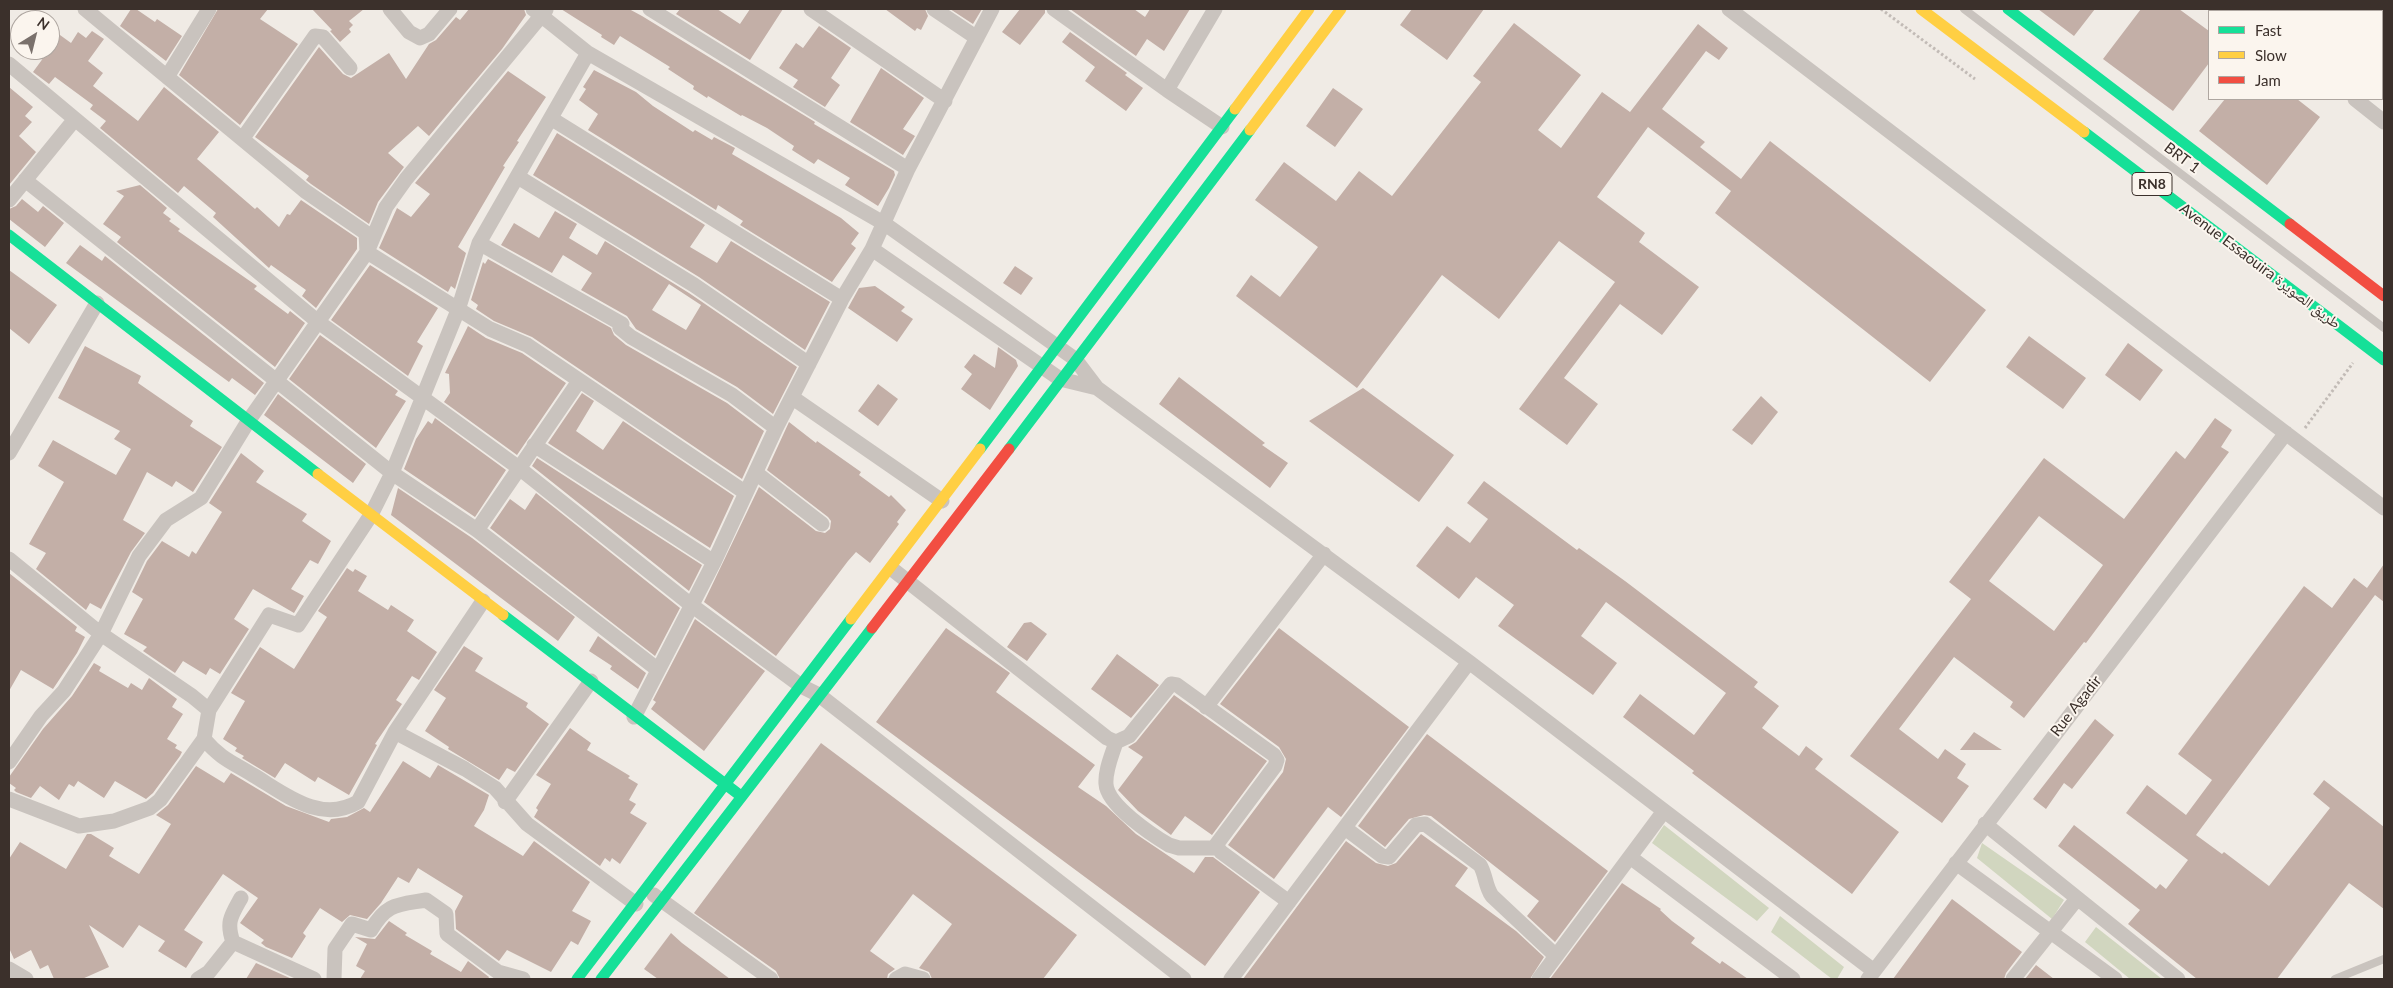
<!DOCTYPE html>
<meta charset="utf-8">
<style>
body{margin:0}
#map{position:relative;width:2393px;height:988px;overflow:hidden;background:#f0ebe5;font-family:Lato,sans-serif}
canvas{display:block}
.frame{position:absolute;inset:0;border:10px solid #3b302b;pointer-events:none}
.legend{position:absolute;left:2208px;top:10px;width:175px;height:90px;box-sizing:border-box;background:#fbf5ee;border:1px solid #aea6a0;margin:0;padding:6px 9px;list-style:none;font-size:15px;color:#3b302b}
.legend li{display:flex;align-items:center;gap:10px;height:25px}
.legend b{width:25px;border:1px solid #aea6a0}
.north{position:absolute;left:10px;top:10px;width:50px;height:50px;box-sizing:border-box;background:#fbf5ee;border:1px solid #aea6a0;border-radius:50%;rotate:36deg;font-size:14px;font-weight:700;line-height:20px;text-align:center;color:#3b302b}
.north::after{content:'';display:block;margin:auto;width:18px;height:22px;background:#7a716c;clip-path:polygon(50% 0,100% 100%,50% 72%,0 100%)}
</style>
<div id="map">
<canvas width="2393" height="988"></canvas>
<div class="frame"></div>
<ul class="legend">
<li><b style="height:6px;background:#16e098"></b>Fast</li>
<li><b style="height:6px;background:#ffcf43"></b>Slow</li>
<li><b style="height:6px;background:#f24e42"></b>Jam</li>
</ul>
<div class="north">N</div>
</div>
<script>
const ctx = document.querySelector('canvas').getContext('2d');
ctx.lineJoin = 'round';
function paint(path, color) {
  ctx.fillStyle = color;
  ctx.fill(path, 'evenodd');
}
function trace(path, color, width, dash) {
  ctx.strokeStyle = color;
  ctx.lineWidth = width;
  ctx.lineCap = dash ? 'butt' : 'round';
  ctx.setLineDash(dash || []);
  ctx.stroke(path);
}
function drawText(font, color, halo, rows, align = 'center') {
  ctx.font = font + ' Lato,"Noto Naskh Arabic",sans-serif';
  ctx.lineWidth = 4;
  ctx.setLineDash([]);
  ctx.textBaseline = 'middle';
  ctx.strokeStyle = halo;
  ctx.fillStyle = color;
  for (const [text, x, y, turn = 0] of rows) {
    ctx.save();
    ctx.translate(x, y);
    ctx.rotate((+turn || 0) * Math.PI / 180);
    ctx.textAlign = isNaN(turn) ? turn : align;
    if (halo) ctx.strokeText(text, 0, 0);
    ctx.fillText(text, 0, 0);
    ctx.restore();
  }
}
const green = new Path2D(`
 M 1664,825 L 1769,908 L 1757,921 L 1652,843 Z
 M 1982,843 L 2064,900 L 2052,919 L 1977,858 Z
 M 1780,916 L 1844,967 L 1837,979 L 1832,979 L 1771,932 Z
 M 2096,927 L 2162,979 L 2130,979 L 2085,942 Z`);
const building = new Path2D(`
 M 131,9 L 136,9 L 155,22 L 157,19 L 182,36 L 166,61 L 120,26 Z
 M 218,9 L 268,9 L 260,19 L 298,44 L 240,125 L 179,75 Z
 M 312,9 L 364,9 L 349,21 L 353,25 L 349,29 L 351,32 L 340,42 L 330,31 L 332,30 Z
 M 469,9 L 524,9 L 526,15 L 502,49 L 429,136 L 418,126 L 388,153 L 404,167 L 378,202 L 369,224 L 311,184 L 306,180 L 309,176 L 255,137 L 319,47 L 343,74 L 351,78 L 389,53 L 406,79 L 429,44 L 436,40 L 456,17 L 460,20 Z
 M 561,9 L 629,9 L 642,16 L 815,122 L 814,124 L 894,171 L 895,175 L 889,188 L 878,206 L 845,185 L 850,178 L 818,159 L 814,164 L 792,150 L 794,146 L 767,128 L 742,115 L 741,116 L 708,96 L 707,98 L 693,89 L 694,86 L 668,69 L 670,67 L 620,36 L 614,45 L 601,37 L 602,35 Z
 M 680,9 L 717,9 L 740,24 L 750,9 L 783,9 L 750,60 L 676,14 Z
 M 885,9 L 925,9 L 928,16 L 921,30 L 917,28 L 915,31 Z
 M 950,9 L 982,9 L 973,24 Z
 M 1020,9 L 1045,9 L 1045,13 L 1020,45 L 1002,32 Z
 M 1070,9 L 1134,9 L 1145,17 L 1150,9 L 1190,9 L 1164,51 L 1147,39 L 1136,56 Z
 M 1412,9 L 1484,9 L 1447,60 L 1400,25 Z
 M 2038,9 L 2095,9 L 2074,36 Z
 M 2141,9 L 2179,9 L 2209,31 L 2209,63 L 2173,111 L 2103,59 Z
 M 1514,23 L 1581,75 L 1538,130 L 1561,148 L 1602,92 L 1630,112 L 1698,24 L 1728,48 L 1719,60 L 1706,51 L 1662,109 L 1705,142 L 1700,147 L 1741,179 L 1770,141 L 1986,310 L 1930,382 L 1715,213 L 1731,191 L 1648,127 L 1597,197 L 1645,233 L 1639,242 L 1699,287 L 1662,335 L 1620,304 L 1564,378 L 1598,404 L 1567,445 L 1519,409 L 1615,282 L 1559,241 L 1499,319 L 1442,275 L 1357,388 L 1236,296 L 1251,275 L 1280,297 L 1318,247 L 1255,200 L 1284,162 L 1336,201 L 1359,171 L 1392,196 L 1481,82 L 1473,76 Z
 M 819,26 L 851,48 L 831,78 L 840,85 L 825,107 L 793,87 L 798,80 L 779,68 L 796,43 L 803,48 Z
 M 92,31 L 104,39 L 88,61 L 103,73 L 93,86 L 138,121 L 164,87 L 219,132 L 197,159 L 255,209 L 257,207 L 279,227 L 287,214 L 290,215 L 301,200 L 357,238 L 357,249 L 316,308 L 302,296 L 306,290 L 271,265 L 269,268 L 213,217 L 216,213 L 184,186 L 178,193 L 100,128 L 106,121 L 90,109 L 93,105 L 55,77 L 49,84 L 33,72 L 60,35 L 71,43 L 78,32 L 86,38 Z
 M 1070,32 L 1127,73 L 1125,75 L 1143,88 L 1126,111 L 1085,81 L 1095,67 L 1062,42 Z
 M 881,68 L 924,98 L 903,129 L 915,136 L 903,155 L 850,122 Z
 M 594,70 L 636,92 L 653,106 L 693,132 L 695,130 L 712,140 L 714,137 L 735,148 L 732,154 L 841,218 L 859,233 L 851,244 L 856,248 L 832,282 L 740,225 L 743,221 L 718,205 L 716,210 L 588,130 L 598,114 L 579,100 L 586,89 L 583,87 Z
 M 508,71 L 546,97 L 517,141 L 519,142 L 503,166 L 505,167 L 458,247 L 466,253 L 455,289 L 451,286 L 448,292 L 379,248 L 397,208 L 411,217 L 430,194 L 415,183 Z
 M 9,87 L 33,107 L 25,116 L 32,122 L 19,136 L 36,152 L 9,185 Z
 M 1333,88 L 1363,109 L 1335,147 L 1306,126 Z
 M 2225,99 L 2297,99 L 2320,117 L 2267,185 L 2199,131 Z
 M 557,133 L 705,225 L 690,247 L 717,263 L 731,241 L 830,302 L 805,350 L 699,277 L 533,175 Z
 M 140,185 L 167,208 L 163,213 L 171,219 L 169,221 L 180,229 L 178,231 L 257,286 L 254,289 L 288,314 L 290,311 L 305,323 L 275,367 L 117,242 L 121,237 L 103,224 L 124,196 L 116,191 Z
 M 22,199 L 38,212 L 43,206 L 64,223 L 45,247 L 9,219 L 9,209 L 16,206 Z
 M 555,211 L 577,224 L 569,238 L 597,255 L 605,241 L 689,293 L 797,367 L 773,414 L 737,387 L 636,329 L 627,316 L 581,290 L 592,273 L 563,255 L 552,273 L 501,245 L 514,223 L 539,238 ZM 669,284 L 701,305 L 686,330 L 652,310 Z
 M 80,245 L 102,261 L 105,256 L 264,383 L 255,395 L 232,378 L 229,382 L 66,263 Z
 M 488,259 L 611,328 L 614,335 L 626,345 L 727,403 L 764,431 L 742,479 L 532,337 L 494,321 L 476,309 L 478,305 L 471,300 L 483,262 L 485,264 Z
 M 370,265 L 438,308 L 417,342 L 423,346 L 408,376 L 331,320 Z
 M 1015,266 L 1033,278 L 1021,295 L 1003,283 Z
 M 9,270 L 57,305 L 29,344 L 9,328 Z
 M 875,286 L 905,307 L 901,311 L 913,319 L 897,342 L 848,308 L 859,288 Z
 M 468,326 L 486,338 L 522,353 L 566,383 L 517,455 L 444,402 L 450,393 L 449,374 L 445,373 Z
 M 320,335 L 398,391 L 395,395 L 406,401 L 376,448 L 289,379 Z
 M 2029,336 L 2086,378 L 2063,409 L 2006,367 Z
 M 2128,343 L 2163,370 L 2140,401 L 2105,375 Z
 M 85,346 L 141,376 L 138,383 L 193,421 L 190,426 L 222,447 L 193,492 L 176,481 L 172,487 L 147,472 L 123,520 L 145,533 L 131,552 L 101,609 L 90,603 L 86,610 L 36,569 L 46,553 L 29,544 L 64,482 L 38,466 L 53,440 L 116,475 L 131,449 L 114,439 L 120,431 L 58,398 Z
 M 998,347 L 1016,360 L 1018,366 L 990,410 L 961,389 L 972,374 L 964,367 L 974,354 L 995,368 Z
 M 1179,377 L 1265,443 L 1262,445 L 1288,463 L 1270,488 L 1159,404 Z
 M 878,384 L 898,399 L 878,426 L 858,411 Z
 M 1363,388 L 1454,455 L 1419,502 L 1309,421 Z
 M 582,393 L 594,401 L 576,431 L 603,450 L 623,421 L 734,496 L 710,548 L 548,443 Z
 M 278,394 L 366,464 L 353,483 L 264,415 Z
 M 1761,396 L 1778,412 L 1752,445 L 1732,430 Z
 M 435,418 L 506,470 L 475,517 L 404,469 L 416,439 L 428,421 L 432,424 Z
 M 2215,418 L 2232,430 L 2221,447 L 2229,452 L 2086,643 L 2084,642 L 2024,718 L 2010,707 L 2013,702 L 1954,657 L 1899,729 L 1938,759 L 1945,749 L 1966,764 L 1957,778 L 1969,786 L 1942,823 L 1850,756 L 1971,599 L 1949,582 L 2044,458 L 2124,519 L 2176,451 L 2185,459 ZM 2039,516 L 2103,565 L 2054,631 L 1989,581 Z
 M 789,422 L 816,443 L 817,441 L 861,472 L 859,475 L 889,497 L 891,495 L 906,510 L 897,522 L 899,524 L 870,563 L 856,552 L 848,561 L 776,656 L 704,602 L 759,487 L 816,531 L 825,533 L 830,529 L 831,521 L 828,517 L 767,470 Z
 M 241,453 L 264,471 L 256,482 L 307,514 L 302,521 L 331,541 L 318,564 L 310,560 L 291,589 L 304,596 L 294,613 L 253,589 L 234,619 L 249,629 L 220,674 L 210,668 L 206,675 L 183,661 L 175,673 L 143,651 L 147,647 L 124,634 L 143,599 L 132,592 L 147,561 L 162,541 L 189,557 L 192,551 L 196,554 L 222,512 L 209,503 Z
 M 537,458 L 702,565 L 689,591 L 532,466 Z
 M 1484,481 L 1577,550 L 1579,548 L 1625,581 L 1758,682 L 1754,687 L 1779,706 L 1762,728 L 1799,756 L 1806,746 L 1823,759 L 1815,769 L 1899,832 L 1852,894 L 1692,773 L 1694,771 L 1623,717 L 1640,694 L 1694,735 L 1726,693 L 1606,602 L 1581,636 L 1617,663 L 1593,695 L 1498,626 L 1514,605 L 1476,577 L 1459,599 L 1416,566 L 1447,526 L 1470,543 L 1488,519 L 1467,503 Z
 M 398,488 L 472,538 L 575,617 L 558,641 L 391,515 Z
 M 536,493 L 680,608 L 655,656 L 490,528 L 510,499 L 525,510 Z
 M 2384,564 L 2384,602 L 2375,595 L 2196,835 L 2222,854 L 2224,852 L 2269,886 L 2330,808 L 2313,794 L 2324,780 L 2384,827 L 2384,909 L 2349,883 L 2277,979 L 2197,979 L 2128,924 L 2140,910 L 2058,846 L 2074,825 L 2156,889 L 2160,884 L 2166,889 L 2188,860 L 2126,813 L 2147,785 L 2186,815 L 2212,780 L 2178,754 L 2304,586 L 2332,608 L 2354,578 L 2367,588 Z
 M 347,568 L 353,572 L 355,569 L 367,576 L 358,591 L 388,610 L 391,605 L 414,620 L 407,631 L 437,652 L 419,680 L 412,676 L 396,700 L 402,704 L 375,744 L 377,745 L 349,795 L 318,777 L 315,782 L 285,763 L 275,778 L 242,758 L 244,756 L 235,751 L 237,748 L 223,739 L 245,701 L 231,693 L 260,647 L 294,669 L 327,617 L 318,611 Z
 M 9,573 L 77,627 L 75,631 L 85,637 L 77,653 L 53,689 L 21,670 L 9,691 Z
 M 695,619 L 765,671 L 704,751 L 651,709 L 656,702 L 653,700 Z
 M 1031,622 L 1047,634 L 1027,661 L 1007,647 L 1024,623 Z
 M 946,628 L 1010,673 L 996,692 L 1095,765 L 1078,787 L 1106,806 L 1136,834 L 1194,873 L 1205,857 L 1213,857 L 1260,892 L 1205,966 L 876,722 Z
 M 1279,628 L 1409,727 L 1341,817 L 1328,807 L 1274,879 L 1228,845 L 1283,772 L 1286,759 L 1279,747 L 1220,704 Z
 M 598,636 L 646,673 L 638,689 L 610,669 L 612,666 L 589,651 Z
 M 464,646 L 483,658 L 475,671 L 528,703 L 526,707 L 549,724 L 515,772 L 507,768 L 499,780 L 448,749 L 449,747 L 425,731 L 446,698 L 434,690 Z
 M 1117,654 L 1159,685 L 1131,718 L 1091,689 Z
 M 94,663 L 101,667 L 99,671 L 128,688 L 131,683 L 142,690 L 149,678 L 177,699 L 172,707 L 183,714 L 167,739 L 177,745 L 175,748 L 182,752 L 180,756 L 153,793 L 146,799 L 115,781 L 104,798 L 78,781 L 74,787 L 69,784 L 59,800 L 40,786 L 31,798 L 16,792 L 14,790 L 16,788 L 9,783 L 9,777 L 43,729 L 72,696 Z
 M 1174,695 L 1267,761 L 1212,835 L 1185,816 L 1171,835 L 1138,811 L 1118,790 L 1143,757 L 1128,747 L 1136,742 Z
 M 2095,719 L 2114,735 L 2072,789 L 2064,783 L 2046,809 L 2033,799 Z
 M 570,728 L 591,743 L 587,750 L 630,776 L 628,778 L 638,784 L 629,800 L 636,804 L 630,813 L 647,823 L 620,864 L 612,858 L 610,862 L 605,858 L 600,866 L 534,817 L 538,810 L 536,808 L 551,784 L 536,775 Z
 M 1974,732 L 2002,750 L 1960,750 Z
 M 1427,734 L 1608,871 L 1555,942 L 1527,916 L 1539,901 L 1431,816 L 1424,815 L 1409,819 L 1385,847 L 1358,826 Z
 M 821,743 L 1077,935 L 1043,979 L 932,979 L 929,972 L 919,968 L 952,924 L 913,894 L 870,951 L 895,969 L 888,974 L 887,979 L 780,979 L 776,971 L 694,913 Z
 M 403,761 L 430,778 L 438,765 L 489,795 L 484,810 L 474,826 L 523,856 L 534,841 L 590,882 L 572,911 L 591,921 L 578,945 L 571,941 L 551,972 L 507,950 L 499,961 L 456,929 L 455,911 L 463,896 L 418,868 L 409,883 L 398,877 L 381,903 L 367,919 L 350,915 L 342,922 L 320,908 L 303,933 L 306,936 L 292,958 L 266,947 L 261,943 L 264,940 L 240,923 L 258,898 L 223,874 L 184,930 L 203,942 L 186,968 L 158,951 L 165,941 L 139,925 L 123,948 L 89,925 L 109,967 L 82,979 L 54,979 L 48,965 L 40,969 L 31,950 L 14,959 L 9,948 L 9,859 L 20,842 L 66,869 L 87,834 L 91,834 L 114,848 L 109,856 L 139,874 L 171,824 L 156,815 L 168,805 L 196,766 L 224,783 L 231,773 L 286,806 L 329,822 L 331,819 L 347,817 L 364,808 L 370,812 Z
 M 1421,834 L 1468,868 L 1455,886 L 1516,931 L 1544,957 L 1530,979 L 1243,979 L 1346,841 L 1376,863 L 1388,866 L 1396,863 Z
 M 1622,883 L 1661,909 L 1660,910 L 1672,921 L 1695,938 L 1691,943 L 1720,964 L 1722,961 L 1748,979 L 1550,979 Z
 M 1952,899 L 2022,952 L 2006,973 L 2004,979 L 1893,979 Z
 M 389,921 L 407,933 L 405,935 L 432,951 L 430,954 L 461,972 L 468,961 L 489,977 L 488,979 L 360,979 L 365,971 L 356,966 L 367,944 L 355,937 L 375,939 Z
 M 671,933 L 682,943 L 730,979 L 658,979 L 644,969 Z
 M 256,963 L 292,979 L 246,979 Z
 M 2036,965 L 2054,979 L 2025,979 Z`);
const path = new Path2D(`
 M 1881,9 L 1975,79
 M 2305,428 L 2353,363`);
const lane = new Path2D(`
 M 1964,9 L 2384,328
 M 2335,979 L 2384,959`);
const street = new Path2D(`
 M 85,9 L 305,191 L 366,233 L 367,252 L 490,329 L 527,345 L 746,493
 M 390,9 L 409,32 L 420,38 L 429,34 L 450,9
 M 533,9 L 588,53 L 885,224 L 1075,359 L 1097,388 L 1060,379 L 872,249
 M 650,9 L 908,169
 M 811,9 L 945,101
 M 934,9 L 977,38
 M 1054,9 L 1167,90 L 1222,127
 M 1729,9 L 2384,508
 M 2239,9 L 2242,11
 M 9,64 L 317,321 L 519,468 L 690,604 L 801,686 L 819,695 L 1184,979
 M 167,77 L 209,9
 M 1167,90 L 1215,9
 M 2355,99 L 2384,122
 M 552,119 L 842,299
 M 243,138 L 315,36 L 323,37 L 350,68
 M 518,177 L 694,285 L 809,364
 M 25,180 L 392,473 L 477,530 L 657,669
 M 9,200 L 75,119
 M 479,243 L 622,324 L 620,328 L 631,337 L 732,395 L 776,428
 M 1097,388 L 1469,662 L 1874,971
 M 793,398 L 942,501
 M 534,445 L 714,562
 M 9,453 L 97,303
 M 756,473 L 822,524
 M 477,530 L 579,381
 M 9,559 L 101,634 L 192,696 L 209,710 L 204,739 C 221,759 232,762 253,775 C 285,794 320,824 358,802 L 395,732 L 483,601
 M 892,569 L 1107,738 L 1116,742 L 1129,736 L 1171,684 L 1177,685 L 1274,755 L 1277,760 L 1275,766 L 1216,845 L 1221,852 L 1289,902
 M 1206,707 L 1324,554
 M 209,710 L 269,615 L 298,625 L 371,515 L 392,473 L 458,310 L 479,243 L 588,53
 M 634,717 L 714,562 L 776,428 L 842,299 L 872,249 L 908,169 L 992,9
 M 395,732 L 465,769 L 495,788 L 527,824 L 636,904
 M 1116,742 C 1112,755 1105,770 1106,784 C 1107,805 1152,835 1169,845 L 1179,848 L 1217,848
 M 9,762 L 41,716 L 64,691 L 101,634 L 139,556 L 166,520 L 201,498 L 249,420 L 367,252 L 386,207 L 406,179 L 546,10
 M 9,799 L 79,826 L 114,821 L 150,808 L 160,800 L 204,739
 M 505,802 L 591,681
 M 1985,824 L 2178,979
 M 1345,828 L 1382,856 L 1389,857 L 1416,825 L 1425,824 L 1480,865 C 1486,875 1485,886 1492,896 L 1556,956
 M 1630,857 L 1793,979
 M 1956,863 L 2115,979
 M 654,895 L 771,979
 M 233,942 C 226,922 231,916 241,898
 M 9,969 L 26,979
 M 198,979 L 209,972 L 233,942 L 314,979
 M 334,979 L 335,949 L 352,924 L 371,930 C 387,903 397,905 426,900 L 446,914 L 447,934 L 498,972 L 523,979
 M 896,979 L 905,974 L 923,979
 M 1231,979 L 1469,662
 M 1539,979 L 1664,811
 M 1868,979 L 2286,433
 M 2013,979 L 2076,900`);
const fast = new Path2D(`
 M 2008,9 L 2290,224
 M 2084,132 L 2384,360
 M 9,235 L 318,474
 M 980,449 L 1235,109
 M 1009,449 L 1250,130
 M 503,615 L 737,793
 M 577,979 L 851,619
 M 601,979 L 872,628`);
const slow = new Path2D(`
 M 1921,9 L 2084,132
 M 1235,109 L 1309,9
 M 1250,130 L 1341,9
 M 318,474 L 503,615
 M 851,619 L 980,449`);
const jam = new Path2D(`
 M 2290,224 L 2384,296
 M 872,628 L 1009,449`);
const shields = [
 [2152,184,40]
];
const shieldNames = [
 ["RN8",2152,184]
];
const streetNames = [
 ["BRT 1",2182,158,37],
 ["Avenue Essaouira طريق الصويرة",2260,266,37],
 ["Rue Agadir",2076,706,-52]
];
paint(green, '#d1d6bf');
paint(building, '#c3afa7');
trace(path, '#c2bbb6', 3, [2.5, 2.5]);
trace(lane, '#c9c3be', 8);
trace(street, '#c9c3be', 15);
trace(fast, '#16e098', 11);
trace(slow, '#ffcf43', 11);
trace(jam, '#f24e42', 11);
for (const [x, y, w] of shields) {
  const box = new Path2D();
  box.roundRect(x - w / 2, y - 11.5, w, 23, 4);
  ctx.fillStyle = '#fbf5ee';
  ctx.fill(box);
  trace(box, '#3b302b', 1);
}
drawText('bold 14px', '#3b302b', null, shieldNames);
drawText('15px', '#3b302b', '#fbf5ee', streetNames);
</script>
